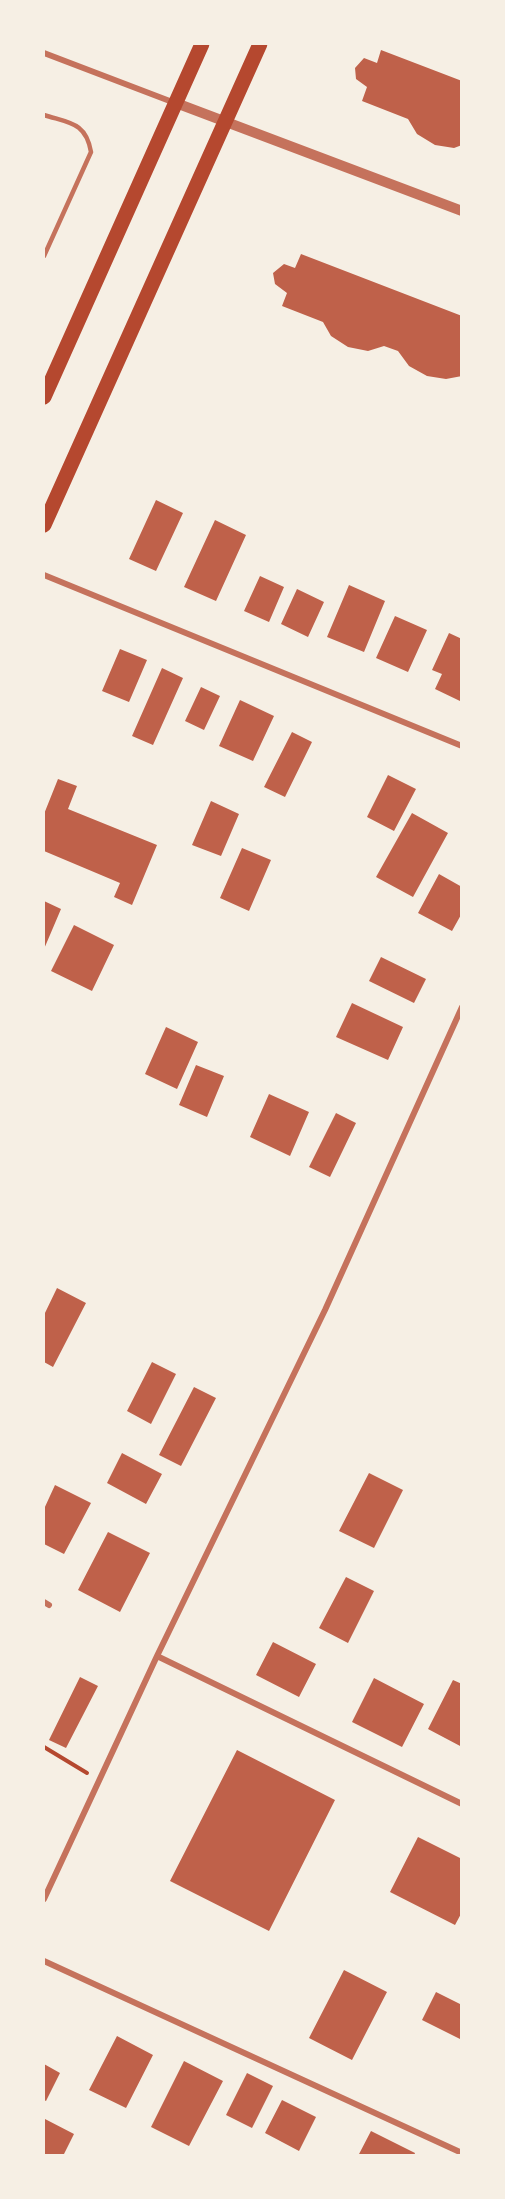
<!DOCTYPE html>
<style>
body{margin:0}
#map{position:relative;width:505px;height:2199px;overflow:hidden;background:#f6efe4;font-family:"Golos Text",sans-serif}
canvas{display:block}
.frame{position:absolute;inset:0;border:45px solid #f6efe4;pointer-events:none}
</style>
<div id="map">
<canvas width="505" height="2199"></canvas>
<div class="frame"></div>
</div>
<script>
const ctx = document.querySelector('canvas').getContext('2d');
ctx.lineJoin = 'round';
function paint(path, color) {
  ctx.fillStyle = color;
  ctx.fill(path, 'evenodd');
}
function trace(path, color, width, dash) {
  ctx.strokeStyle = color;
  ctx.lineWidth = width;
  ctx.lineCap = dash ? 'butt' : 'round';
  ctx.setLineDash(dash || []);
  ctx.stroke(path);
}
const building = new Path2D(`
 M 381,50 L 462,81 L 462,145 L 454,148 L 435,145 L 417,134 L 408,119 L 362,101 L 367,87 L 356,79 L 355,68 L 364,58 L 377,63 Z
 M 301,254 L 462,316 L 462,376 L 446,379 L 427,376 L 409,366 L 398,351 L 384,346 L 368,351 L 348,347 L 331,336 L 323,322 L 282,306 L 287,293 L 275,284 L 273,273 L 284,264 L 295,268 Z
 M 156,500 L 183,513 L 156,571 L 129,559 Z
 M 215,520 L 246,535 L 216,601 L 184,587 Z
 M 260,576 L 284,587 L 269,622 L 244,611 Z
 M 349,585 L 385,601 L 364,652 L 327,637 Z
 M 297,589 L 324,602 L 308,637 L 281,624 Z
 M 395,616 L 427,630 L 408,672 L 376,658 Z
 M 449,633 L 462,639 L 460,701 L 435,689 L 442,674 L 432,670 Z
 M 120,649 L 147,660 L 129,702 L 102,691 Z
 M 162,668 L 183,678 L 153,745 L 132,736 Z
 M 201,687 L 220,696 L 204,730 L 185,721 Z
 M 240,700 L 274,716 L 253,761 L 219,746 Z
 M 292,732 L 312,742 L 285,797 L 264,787 Z
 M 388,775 L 416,789 L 394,831 L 367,817 Z
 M 58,779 L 77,786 L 68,809 L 157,845 L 132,905 L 114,897 L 120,883 L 44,851 L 44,814 Z
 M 211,801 L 239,814 L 221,856 L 192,845 Z
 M 412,813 L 448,833 L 413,897 L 376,877 Z
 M 242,848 L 271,860 L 249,911 L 220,898 Z
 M 439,874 L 462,887 L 462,913 L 452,931 L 418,913 Z
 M 44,901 L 61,909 L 44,949 Z
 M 74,925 L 114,945 L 92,991 L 51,971 Z
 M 381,957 L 426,979 L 414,1003 L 369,981 Z
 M 352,1003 L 403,1027 L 388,1060 L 336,1037 Z
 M 166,1027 L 198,1042 L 177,1089 L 145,1074 Z
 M 196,1065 L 224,1076 L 207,1117 L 179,1105 Z
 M 269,1094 L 309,1112 L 290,1156 L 250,1137 Z
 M 336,1113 L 356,1123 L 330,1177 L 309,1167 Z
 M 57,1288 L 86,1303 L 53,1367 L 44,1362 L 44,1315 Z
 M 152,1362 L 176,1374 L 151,1424 L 127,1411 Z
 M 194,1387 L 216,1398 L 181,1466 L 159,1455 Z
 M 122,1453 L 162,1474 L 146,1504 L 107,1483 Z
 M 369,1473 L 403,1490 L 374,1548 L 339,1531 Z
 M 55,1485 L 91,1503 L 64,1554 L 44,1544 L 44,1509 Z
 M 108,1532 L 150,1553 L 120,1612 L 78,1590 Z
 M 346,1577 L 374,1591 L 348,1643 L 319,1628 Z
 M 273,1642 L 316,1664 L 299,1697 L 256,1675 Z
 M 80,1677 L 98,1686 L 66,1748 L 49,1740 Z
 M 374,1678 L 424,1704 L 402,1747 L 352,1722 Z
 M 453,1680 L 462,1684 L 462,1747 L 428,1729 Z
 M 237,1750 L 335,1800 L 269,1931 L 170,1881 Z
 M 418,1837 L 462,1859 L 462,1912 L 455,1925 L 390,1892 Z
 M 344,1970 L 387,1992 L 352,2060 L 309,2038 Z
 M 436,1992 L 462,2005 L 462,2040 L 422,2020 Z
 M 117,2036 L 153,2055 L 126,2108 L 89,2090 Z
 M 184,2061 L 223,2081 L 189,2146 L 151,2127 Z
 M 44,2064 L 60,2073 L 46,2101 L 44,2100 Z
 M 247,2073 L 273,2086 L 252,2128 L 226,2115 Z
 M 282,2100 L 316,2117 L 299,2151 L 265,2133 Z
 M 45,2119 L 74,2134 L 63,2156 L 44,2156 Z
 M 371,2131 L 415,2153 L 414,2156 L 358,2156 Z`);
const path = new Path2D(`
 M 44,1747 L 87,1773`);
const service = new Path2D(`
 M 44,115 C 69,123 86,122 91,152 L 44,256`);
const minor = new Path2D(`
 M 44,53 L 175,103
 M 44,575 L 462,746
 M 44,1602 L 49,1605
 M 157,1656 L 462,1804
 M 44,1899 L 157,1656 L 325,1310 L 462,1007
 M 44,1961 L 462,2153`);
const tertiary = new Path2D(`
 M 176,103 L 462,211`);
const primary = new Path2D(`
 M 44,397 L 202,44
 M 44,525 L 260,44`);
paint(building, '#bf614a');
trace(path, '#b5482f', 4);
trace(service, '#c5725c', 4.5);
trace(minor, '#c5725c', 6);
trace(tertiary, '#c5725c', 10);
trace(primary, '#b5482f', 15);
</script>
